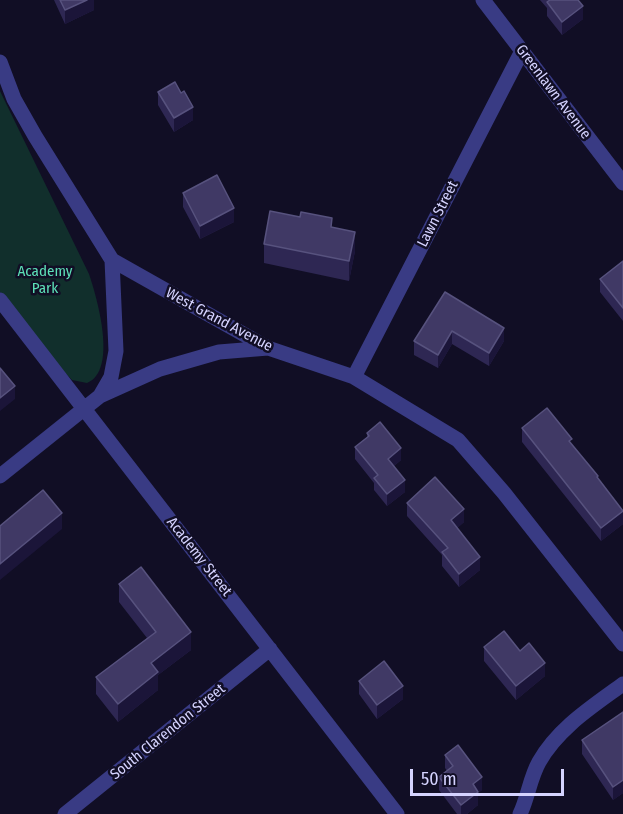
<!DOCTYPE html>
<style>
body{margin:0}
#map{position:relative;width:623px;height:814px;overflow:hidden;background:#110e25;font-family:"Fira Sans Condensed",sans-serif}
canvas{display:block}
.scale{position:absolute;left:410px;top:769px;width:154px;height:27px;box-sizing:border-box;border:3px solid #d5d3ff;border-top:0;padding-left:8px;font-size:18px;line-height:21px;white-space:nowrap;color:#d5d3ff;-webkit-text-stroke:4px #110e25;paint-order:stroke}
</style>
<div id="map">
<canvas width="623" height="814"></canvas>
<div class="scale">50 m</div>
</div>
<script>
const ctx = document.querySelector('canvas').getContext('2d');
ctx.lineJoin = 'round';
function paint(path, color) {
  ctx.fillStyle = color;
  ctx.fill(path, 'evenodd');
}
function trace(path, color, width, dash) {
  ctx.strokeStyle = color;
  ctx.lineWidth = width;
  ctx.lineCap = dash ? 'butt' : 'round';
  ctx.setLineDash(dash || []);
  ctx.stroke(path);
}
function drawText(font, color, halo, rows, align = 'center') {
  ctx.font = font + ' "Fira Sans Condensed",sans-serif';
  ctx.lineWidth = 5;
  ctx.setLineDash([]);
  ctx.textBaseline = 'middle';
  ctx.strokeStyle = halo;
  ctx.fillStyle = color;
  for (const [text, x, y, turn = 0] of rows) {
    ctx.save();
    ctx.translate(x, y);
    ctx.rotate((+turn || 0) * Math.PI / 180);
    ctx.textAlign = isNaN(turn) ? turn : align;
    if (halo) ctx.strokeText(text, 0, 0);
    ctx.fillText(text, 0, 0);
    ctx.restore();
  }
}
const green = new Path2D(`
 M 0,91 L 89,274 C 97,298 118,370 87,383 L 72,380 L 50,357 L 0,292 Z`);
const street = new Path2D(`
 M 483,0 L 623,183
 M 0,62 L 14,99 L 35,136 L 112,260 L 268,348 L 354,377 L 458,440 L 504,493 L 623,644
 M 0,300 L 397,814
 M 354,377 L 522,51
 M 100,396 L 160,369 L 219,352 L 268,348
 M 0,476 L 100,396 L 111,377 L 116,351 L 112,260
 M 65,814 L 270,649
 M 520,814 C 528,797 530,778 539,762 C 558,728 593,706 623,684`);
const wall = new Path2D(`
 M 54,0 L 94,0 L 94,10 L 65,24 Z
 M 540,0 L 578,0 L 583,19 L 562,35 L 547,16 L 547,8 Z
 M 158,92 L 181,93 L 193,120 L 174,132 L 158,105 Z
 M 183,193 L 234,222 L 200,239 L 183,207 Z
 M 332,228 L 355,251 L 349,281 L 264,263 L 264,244 Z
 M 623,261 L 623,321 L 600,292 L 600,279 Z
 M 445,292 L 504,341 L 489,366 L 452,344 L 438,368 L 414,355 L 414,341 Z
 M 522,428 L 572,445 L 598,479 L 623,524 L 601,541 L 522,442 Z
 M 367,433 L 401,460 L 394,466 L 405,492 L 387,506 L 374,490 L 374,483 L 355,459 L 355,447 L 367,437 Z
 M 407,503 L 464,522 L 457,528 L 480,570 L 459,587 L 442,566 L 442,555 L 407,516 Z
 M 119,584 L 191,650 L 158,675 L 158,690 L 118,722 L 96,694 L 96,677 L 147,638 L 119,602 Z
 M 484,647 L 545,676 L 516,700 L 484,661 Z
 M 359,681 L 403,699 L 377,719 L 359,694 Z
 M 623,712 L 623,793 L 613,800 L 582,754 L 582,740 Z
 M 445,755 L 482,790 L 478,793 L 478,805 L 467,814 L 457,814 L 439,790 L 439,777 L 447,771 L 445,768 Z`);
const shadedWall = new Path2D(`
 M 87,0 L 94,0 L 94,10 L 65,24 L 65,10 Z
 M 583,6 L 583,19 L 562,35 L 562,22 Z
 M 193,107 L 193,120 L 174,132 L 174,118 Z
 M 234,208 L 234,222 L 200,239 L 200,226 Z
 M 355,232 L 355,251 L 349,281 L 349,261 Z
 M 504,328 L 504,341 L 489,366 L 489,353 Z
 M 452,331 L 452,344 L 438,368 L 438,355 Z
 M 15,386 L 15,399 L 0,411 L 0,398 Z
 M 401,448 L 401,460 L 388,471 L 388,459 Z
 M 405,480 L 405,492 L 387,506 L 387,494 Z
 M 464,509 L 464,522 L 451,534 L 451,520 Z
 M 623,511 L 623,524 L 601,541 L 601,528 Z
 M 62,513 L 62,529 L 0,580 L 0,564 Z
 M 480,557 L 480,570 L 459,587 L 459,574 Z
 M 191,632 L 191,650 L 158,675 L 158,690 L 118,722 L 118,704 L 151,663 Z
 M 545,663 L 545,676 L 516,700 L 516,686 Z
 M 403,686 L 403,699 L 377,719 L 377,705 Z
 M 482,777 L 482,790 L 478,793 L 478,805 L 467,814 L 461,814 L 461,805 L 473,784 Z
 M 623,780 L 623,793 L 613,800 L 613,787 Z`);
const building = new Path2D(`
 M 60,0 L 87,0 L 65,10 Z
 M 550,0 L 578,0 L 583,6 L 562,22 L 547,2 Z
 M 175,82 L 181,93 L 184,91 L 193,107 L 174,118 L 158,92 Z
 M 217,175 L 234,208 L 200,226 L 183,193 Z
 M 270,211 L 300,217 L 301,212 L 332,218 L 331,227 L 355,232 L 349,261 L 264,244 Z
 M 623,261 L 623,308 L 600,279 Z
 M 445,292 L 504,328 L 489,353 L 452,331 L 438,355 L 414,341 Z
 M 0,368 L 15,386 L 0,398 Z
 M 547,408 L 572,439 L 569,441 L 598,476 L 597,477 L 623,511 L 601,528 L 522,428 Z
 M 380,422 L 401,448 L 388,459 L 405,480 L 387,494 L 374,478 L 378,475 L 355,447 L 369,436 L 367,433 Z
 M 435,477 L 464,509 L 451,520 L 480,557 L 459,574 L 442,552 L 448,548 L 407,503 Z
 M 43,490 L 62,513 L 0,564 L 0,526 Z
 M 141,567 L 191,632 L 151,663 L 158,672 L 118,704 L 96,677 L 156,632 L 119,584 Z
 M 504,631 L 520,651 L 529,643 L 545,663 L 516,686 L 484,647 Z
 M 384,661 L 403,686 L 377,705 L 359,681 Z
 M 623,712 L 623,780 L 613,787 L 582,740 Z
 M 458,745 L 482,777 L 473,784 L 478,792 L 461,805 L 439,777 L 453,766 L 445,755 Z`);
const streetNames = [
 ["Greenlawn Avenue",553,92,53],
 ["Lawn Street",438,214,-63],
 ["West Grand Avenue",219,320,28],
 ["Academy Street",199,557,52],
 ["South Clarendon Street",168,732,-39]
];
const parkNames = [
 ["Academy",45,272],
 ["Park",45,289]
];
paint(green, '#112f2c');
trace(street, '#393b84', 15);
paint(wall, '#2e2753');
paint(shadedWall, '#1b1539');
paint(building, '#403965');
trace(building, '#57527e', 1.5);
drawText('15px', '#d5d3ff', '#110e25', streetNames);
drawText('15px', '#5de0b8', '#110e25', parkNames);
</script>
